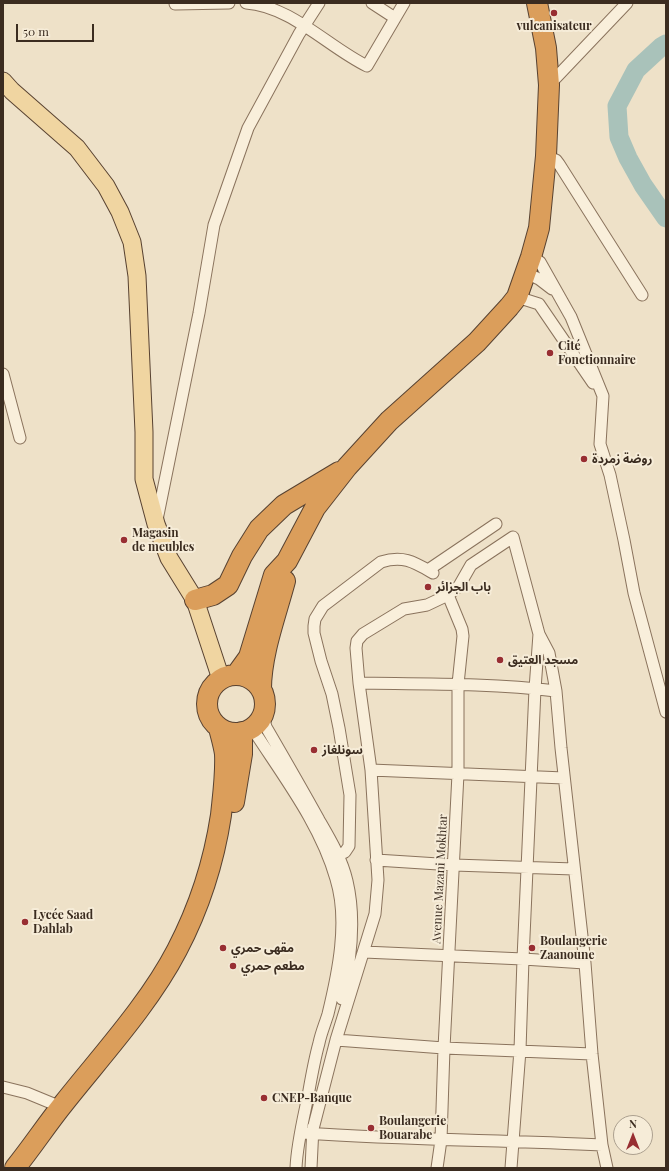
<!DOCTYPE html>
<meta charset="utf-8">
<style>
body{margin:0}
#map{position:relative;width:669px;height:1171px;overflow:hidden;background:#eee1c8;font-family:"Playfair Display",serif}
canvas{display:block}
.frame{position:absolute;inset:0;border:4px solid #3b2c20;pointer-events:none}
.north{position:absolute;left:613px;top:1115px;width:40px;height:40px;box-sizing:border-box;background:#f6ecd8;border:1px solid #ab9f8e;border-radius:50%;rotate:0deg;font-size:11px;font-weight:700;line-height:16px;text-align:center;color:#3b2c20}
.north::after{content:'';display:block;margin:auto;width:14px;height:18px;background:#982e32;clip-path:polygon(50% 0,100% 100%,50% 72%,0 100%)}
.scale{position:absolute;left:16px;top:24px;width:78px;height:18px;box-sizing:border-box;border:2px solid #3b2c20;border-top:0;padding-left:5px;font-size:12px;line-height:14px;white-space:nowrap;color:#3b2c20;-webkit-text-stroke:3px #f6ecd8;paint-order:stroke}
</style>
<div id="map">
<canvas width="669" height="1171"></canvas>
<div class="frame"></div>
<div class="north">N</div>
<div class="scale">50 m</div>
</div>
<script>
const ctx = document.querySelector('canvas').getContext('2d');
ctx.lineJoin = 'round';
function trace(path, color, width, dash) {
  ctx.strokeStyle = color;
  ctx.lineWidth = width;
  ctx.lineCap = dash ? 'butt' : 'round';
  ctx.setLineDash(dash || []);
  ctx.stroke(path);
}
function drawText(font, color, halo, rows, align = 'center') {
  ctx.font = font + ' "Playfair Display","Noto Sans Arabic",serif';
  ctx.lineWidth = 4;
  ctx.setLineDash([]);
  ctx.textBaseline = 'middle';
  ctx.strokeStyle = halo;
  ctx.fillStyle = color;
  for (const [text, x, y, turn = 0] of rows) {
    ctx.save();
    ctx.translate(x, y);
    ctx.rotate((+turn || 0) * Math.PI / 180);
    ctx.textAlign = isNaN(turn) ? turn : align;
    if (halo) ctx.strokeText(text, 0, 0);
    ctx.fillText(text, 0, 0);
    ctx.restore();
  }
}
const river = new Path2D(`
 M 666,44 L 661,47 L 636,70 L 617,106 L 619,137 L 628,158 L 643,185 L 666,218`);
const street = new Path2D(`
 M 246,3 C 291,6 328,47 367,66 L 404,3
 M 372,3 L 395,18
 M 175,4 L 229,3
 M 549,85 L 627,3
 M 546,156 L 556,160 L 559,164 L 642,295
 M 531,257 L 540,262 L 571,317 L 603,396 L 600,444 L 610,475 L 624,540 L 634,593 L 666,712
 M 526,273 L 539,279 L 552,289
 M 517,297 L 539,304 L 593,383
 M 3,374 L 20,438
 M 157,520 L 199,313 L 214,225 L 248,128 L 299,34 L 319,3
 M 428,570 L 496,524
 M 359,683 C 425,684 491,683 556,691
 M 263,716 L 266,727 C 284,758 302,789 319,820 C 330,839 342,859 347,881 C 356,919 351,961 342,999
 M 248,730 L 256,734 C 286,780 321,826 336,879 C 349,921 338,973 328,1014 C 325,1024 321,1033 319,1043 C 314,1061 311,1079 308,1096 C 303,1120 297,1144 296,1168
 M 371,770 L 564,778
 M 332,858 L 345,852 L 349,846 L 350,795 L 339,728 L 332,694 L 321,661 L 314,633 L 314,626 L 315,619 L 323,606 L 381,562 C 403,555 414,562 433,573
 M 376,860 L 454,865 L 574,869
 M 364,952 L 523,959 L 585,963
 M 336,1040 L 444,1048 L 592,1054
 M 3,1087 L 27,1093 L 61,1107
 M 305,1133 C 404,1140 503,1140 602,1145
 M 312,1133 L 336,1040 L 375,914 L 378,880 L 371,770 L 359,683 L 356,648 L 357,641 L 363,634 L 404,609 L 427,605 L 448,595 L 459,586 L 471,565 L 513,537 L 539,634 L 549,653 L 556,691 L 561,748 L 585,963 L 592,1054 L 602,1145 L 607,1168
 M 311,1168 L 313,1127
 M 437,1168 L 441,1140 L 444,1048 L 458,774 L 458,684 L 463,636 L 462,629 L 448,595
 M 511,1168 L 520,1050 L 523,959 L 535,689 L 539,634`);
const primary = new Path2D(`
 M 3,81 L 12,91 L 77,148 L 106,186 L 120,212 L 132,242 L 137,276 L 144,432 L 144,479 L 156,524 L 169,558 L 195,600 L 221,679`);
const highway = new Path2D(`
 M 195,600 L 213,595 L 228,585 L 242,556 L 259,529 L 284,505 L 339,472
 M207 704a29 29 0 1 1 58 0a29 29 0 1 1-58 0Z
 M 236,675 L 249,657 L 274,575 L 287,561 L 315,508 L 347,467 L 389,421 L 477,342 L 509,307 L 517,297 L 531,257 L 539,228 L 546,156 L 549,85 L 546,48 L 537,3
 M 261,689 C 261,654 276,615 285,581
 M 234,802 L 242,754 L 242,732
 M 15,1168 C 32,1147 47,1124 64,1103 C 102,1055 149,1004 177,950 C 199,908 214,861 221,815 C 223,795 226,775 225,754 C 224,746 221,736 219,728`);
const markers = [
 [554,13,4,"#982e32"],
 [550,353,4,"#982e32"],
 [584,459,4,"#982e32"],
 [124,540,4,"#982e32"],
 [428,587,4,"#982e32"],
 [500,660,4,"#982e32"],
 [314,750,4,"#982e32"],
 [25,922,4,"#982e32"],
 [223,948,4,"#982e32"],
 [532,948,4,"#982e32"],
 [233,966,4,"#982e32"],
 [264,1098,4,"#982e32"],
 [371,1128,4,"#982e32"]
];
const poiNames = [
 ["vulcanisateur",554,26,"center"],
 ["Cité",558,346],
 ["Fonctionnaire",558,360],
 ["روضة زمردة",592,459],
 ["Magasin",132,533],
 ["de meubles",132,547],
 ["باب الجزائر",436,587],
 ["مسجد العتيق",508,660],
 ["سونلغاز",322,750],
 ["Lycée Saad",33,915],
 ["Dahlab",33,929],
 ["Boulangerie",540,941],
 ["Zaanoune",540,955],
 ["مقهى حمري",231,948],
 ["مطعم حمري",241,966],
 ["CNEP-Banque",272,1098],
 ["Boulangerie",379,1121],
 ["Bouarabe",379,1135]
];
const streetNames = [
 ["Avenue Mazani Mokhtar",440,879,-87]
];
trace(river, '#a9c2ba', 19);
trace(street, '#8a735d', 13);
trace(primary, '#584231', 19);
trace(highway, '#584231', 22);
trace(street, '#f9efdb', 11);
trace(primary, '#f0d5a1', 17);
trace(highway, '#db9e5b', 20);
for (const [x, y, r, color] of markers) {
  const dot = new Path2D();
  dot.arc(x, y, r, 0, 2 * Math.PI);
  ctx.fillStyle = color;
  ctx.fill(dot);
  trace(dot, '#f6ecd8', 1.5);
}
drawText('bold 12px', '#3b2c20', '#f6ecd8', poiNames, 'left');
drawText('12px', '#3b2c20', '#f6ecd8', streetNames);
</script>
